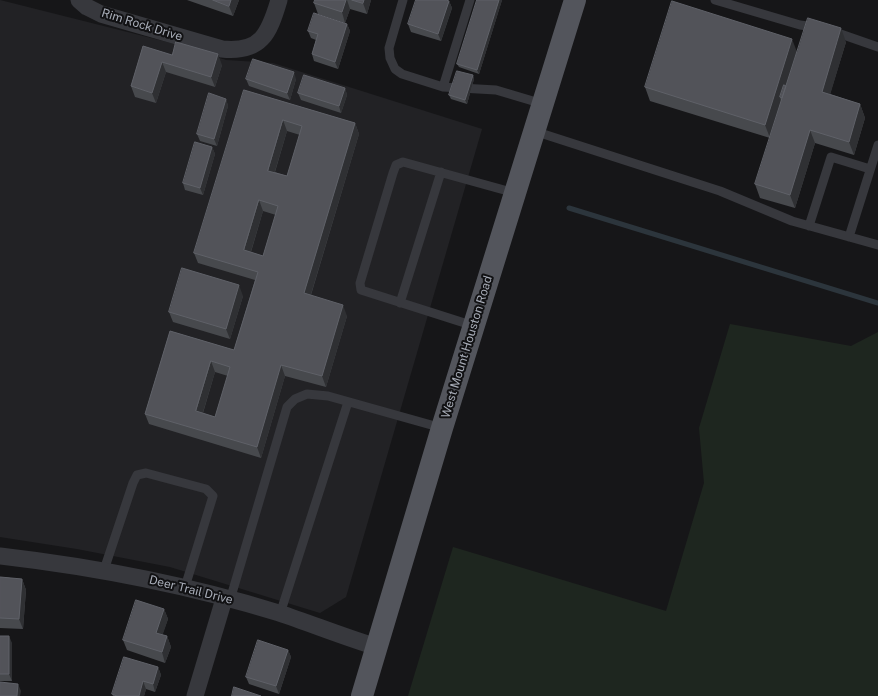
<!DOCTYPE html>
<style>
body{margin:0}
canvas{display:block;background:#161618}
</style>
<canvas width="878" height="696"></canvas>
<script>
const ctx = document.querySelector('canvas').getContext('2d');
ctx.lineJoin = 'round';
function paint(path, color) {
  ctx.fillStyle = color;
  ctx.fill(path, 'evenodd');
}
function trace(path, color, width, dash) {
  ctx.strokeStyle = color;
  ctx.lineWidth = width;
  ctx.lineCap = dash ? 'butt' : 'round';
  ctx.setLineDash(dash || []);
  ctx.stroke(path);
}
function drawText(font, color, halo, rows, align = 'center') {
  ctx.font = font + ' "Public Sans",sans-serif';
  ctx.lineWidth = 4;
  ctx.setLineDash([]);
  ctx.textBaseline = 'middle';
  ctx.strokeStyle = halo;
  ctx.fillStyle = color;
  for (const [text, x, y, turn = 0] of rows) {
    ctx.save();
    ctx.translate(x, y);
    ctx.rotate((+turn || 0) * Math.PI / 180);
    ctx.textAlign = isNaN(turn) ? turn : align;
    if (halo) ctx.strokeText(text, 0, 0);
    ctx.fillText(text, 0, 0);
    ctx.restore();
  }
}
const built = new Path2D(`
 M 0,0 L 167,42 L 226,60 L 273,63 L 482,129 L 346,597 L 320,613 L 170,567 L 77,549 L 0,537 Z`);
const green = new Path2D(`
 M 730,324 L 851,346 L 878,332 L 878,696 L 408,696 L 453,547 L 666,611 L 704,483 L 699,428 Z`);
const stream = new Path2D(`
 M 569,208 L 878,303`);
const lane = new Path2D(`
 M 403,0 L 389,48 L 390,58 L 395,69 L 402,74 L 443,87 L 496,90 L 543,104
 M 715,0 L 800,25 L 816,27
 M 832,31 L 878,47
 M 443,87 L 470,0
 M 534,131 L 720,191 L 792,221 L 878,245
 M 809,226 L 831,157 L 870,169
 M 849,237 L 878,145
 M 400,303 L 441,172
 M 474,326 L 361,290 L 360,283 L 393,173 L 396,165 L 403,162 L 515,193
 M 104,570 L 133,483 L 137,475 L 146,473 L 206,489 L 213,496 L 185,587
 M 230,600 L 287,407 L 295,399 L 307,394 L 328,396 L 442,428
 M 280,614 L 348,402`);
const street = new Path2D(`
 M 79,0 L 87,7 L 101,14 L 222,49 C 261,53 269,34 279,0
 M 0,556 C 95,567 188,585 279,613 C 312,624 344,637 377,647
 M 195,696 L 224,599`);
const primary = new Path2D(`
 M 362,696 L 442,428 L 575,0`);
const wall = new Path2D(`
 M 187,0 L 239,0 L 233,16 Z
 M 315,0 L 371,0 L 367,14 L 350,9 L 345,23 L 318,14 L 314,3 Z
 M 477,0 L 502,0 L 479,74 L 459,67 L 457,64 Z
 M 449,1 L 452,8 L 441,41 L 411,32 L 408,24 Z
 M 347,24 L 350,31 L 338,69 L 314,61 L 312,54 L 316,40 L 311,38 L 308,31 Z
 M 846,42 L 830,94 L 860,104 L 865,118 L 854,155 L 815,143 L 795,208 L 760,198 L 755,184 L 770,138 L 650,101 L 645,87 L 797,52 Z
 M 143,46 L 172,55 L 222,65 L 215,87 L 166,72 L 156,103 L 135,97 L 131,86 Z
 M 473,75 L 474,79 L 467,104 L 451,99 L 449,95 Z
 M 246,79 L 296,79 L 290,100 L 249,86 Z
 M 345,88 L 347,95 L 341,113 L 301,100 L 298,93 Z
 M 244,90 L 355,123 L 359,134 L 311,295 L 347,316 L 326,387 L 285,376 L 261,458 L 149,424 L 145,414 L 170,331 L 234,350 L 255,280 L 198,263 L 194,253 ZM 287,131 L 300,135 L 287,176 L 275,172 ZM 263,211 L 276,215 L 263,256 L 251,252 ZM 215,372 L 228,376 L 215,417 L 203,413 Z
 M 226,99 L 228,106 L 217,146 L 200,141 L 197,134 Z
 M 212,147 L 215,154 L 203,195 L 185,190 L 183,183 Z
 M 243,296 L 230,339 L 173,322 L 169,312 Z
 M 0,577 L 22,579 L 26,590 L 23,629 L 0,628 Z
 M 164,609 L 168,619 L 162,635 L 167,636 L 171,647 L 165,663 L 127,650 L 123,640 Z
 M 0,636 L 12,643 L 12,681 L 0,681 Z
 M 288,650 L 291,657 L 279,694 L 249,684 L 246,677 Z
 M 158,667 L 161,675 L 155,692 L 146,689 L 144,696 L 113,696 L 112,694 Z`);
const shadedWall = new Path2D(`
 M 231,0 L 239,0 L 233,16 L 229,6 Z
 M 346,0 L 347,0 L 350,9 L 345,23 L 342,12 Z
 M 364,0 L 371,0 L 367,14 L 363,3 Z
 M 499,0 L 502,0 L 479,74 L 477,70 Z
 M 449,1 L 452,8 L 441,41 L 438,34 Z
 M 347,24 L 350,31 L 338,69 L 335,62 Z
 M 841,28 L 846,42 L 827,105 L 822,92 Z
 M 792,39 L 797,52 L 782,98 L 780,97 L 781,101 L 770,138 L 765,125 Z
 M 218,54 L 222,65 L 215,87 L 211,77 Z
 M 162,62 L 166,72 L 156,103 L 152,93 Z
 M 294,72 L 296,79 L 290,100 L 287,93 Z
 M 473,75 L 474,79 L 467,104 L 465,100 Z
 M 345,88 L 347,95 L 341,113 L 339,106 Z
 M 226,99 L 228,106 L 217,146 L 214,139 Z
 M 860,104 L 865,118 L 854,155 L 849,142 Z
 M 283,120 L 287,131 L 272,181 L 268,171 Z
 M 355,123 L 359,134 L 308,304 L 304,293 Z
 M 810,130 L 815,143 L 795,208 L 790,195 Z
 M 212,147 L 215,154 L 203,195 L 200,188 Z
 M 259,200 L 263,211 L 248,261 L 244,250 Z
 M 239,285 L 243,296 L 230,339 L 226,329 Z
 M 343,305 L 347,316 L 326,387 L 322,376 Z
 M 211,361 L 215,372 L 200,422 L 196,411 Z
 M 281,365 L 285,376 L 261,458 L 257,447 Z
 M 22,579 L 26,590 L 23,629 L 19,619 Z
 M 164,609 L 168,619 L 160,643 L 156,633 Z
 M 9,636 L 12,643 L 12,681 L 9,674 Z
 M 167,636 L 171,647 L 165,663 L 162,652 Z
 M 288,650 L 291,657 L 279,694 L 276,686 Z
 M 158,667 L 161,675 L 155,692 L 153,684 Z
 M 143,681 L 146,689 L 144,696 L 139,696 Z
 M 18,684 L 21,691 L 20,696 L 17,696 Z`);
const building = new Path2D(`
 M 213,0 L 231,0 L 229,6 Z
 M 315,0 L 346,0 L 342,12 L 314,3 Z
 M 352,0 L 364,0 L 363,3 Z
 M 416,0 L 446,0 L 449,1 L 438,34 L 408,24 Z
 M 477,0 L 499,0 L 477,70 L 457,64 Z
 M 672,1 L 792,39 L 765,125 L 645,87 Z
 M 314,13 L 347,24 L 335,62 L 312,54 L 318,34 L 308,31 Z
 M 808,18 L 841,28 L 822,92 L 860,104 L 849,142 L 810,130 L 790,195 L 755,184 Z
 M 176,42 L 218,54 L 211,77 L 162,62 L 152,93 L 131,86 L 143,46 L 172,55 Z
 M 253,59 L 294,72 L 287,93 L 246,79 Z
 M 457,71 L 473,75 L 465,100 L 449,95 Z
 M 304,75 L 345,88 L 339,106 L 298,93 Z
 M 784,85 L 786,86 L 782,98 L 780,97 Z
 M 244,90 L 355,123 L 304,293 L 343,305 L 322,376 L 281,365 L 257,447 L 145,414 L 170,331 L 234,350 L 258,272 L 194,253 ZM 283,120 L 302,126 L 287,176 L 268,171 ZM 259,200 L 278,206 L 263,256 L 244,250 ZM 211,361 L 230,367 L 215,417 L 196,411 Z
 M 209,93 L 226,99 L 214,139 L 197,134 Z
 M 195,142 L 212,147 L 200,188 L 183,183 Z
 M 182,268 L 239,285 L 226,329 L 169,312 Z
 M 0,577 L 22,579 L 19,619 L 0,618 Z
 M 136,600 L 164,609 L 156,633 L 167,636 L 162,652 L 123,640 Z
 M 0,636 L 9,636 L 9,674 L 0,674 Z
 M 258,640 L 288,650 L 276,686 L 246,677 Z
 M 124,657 L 158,667 L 153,684 L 143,681 L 139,696 L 117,696 L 112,694 Z
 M 0,682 L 18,684 L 17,696 L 0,696 Z
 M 234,687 L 261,696 L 232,696 Z`);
const streetNames = [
 ["Rim Rock Drive",142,25,17],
 ["West Mount Houston Road",467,347,-73],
 ["Deer Trail Drive",191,590,14]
];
paint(built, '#222225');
paint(green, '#1e261f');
trace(stream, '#2c353c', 5);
trace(lane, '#37383d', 9);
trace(street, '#37383d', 17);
trace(primary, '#53555c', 22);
paint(wall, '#47494d');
paint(shadedWall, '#2f3033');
paint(building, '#525359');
trace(building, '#5f6168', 1);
drawText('12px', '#a8adb8', '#111113', streetNames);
</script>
